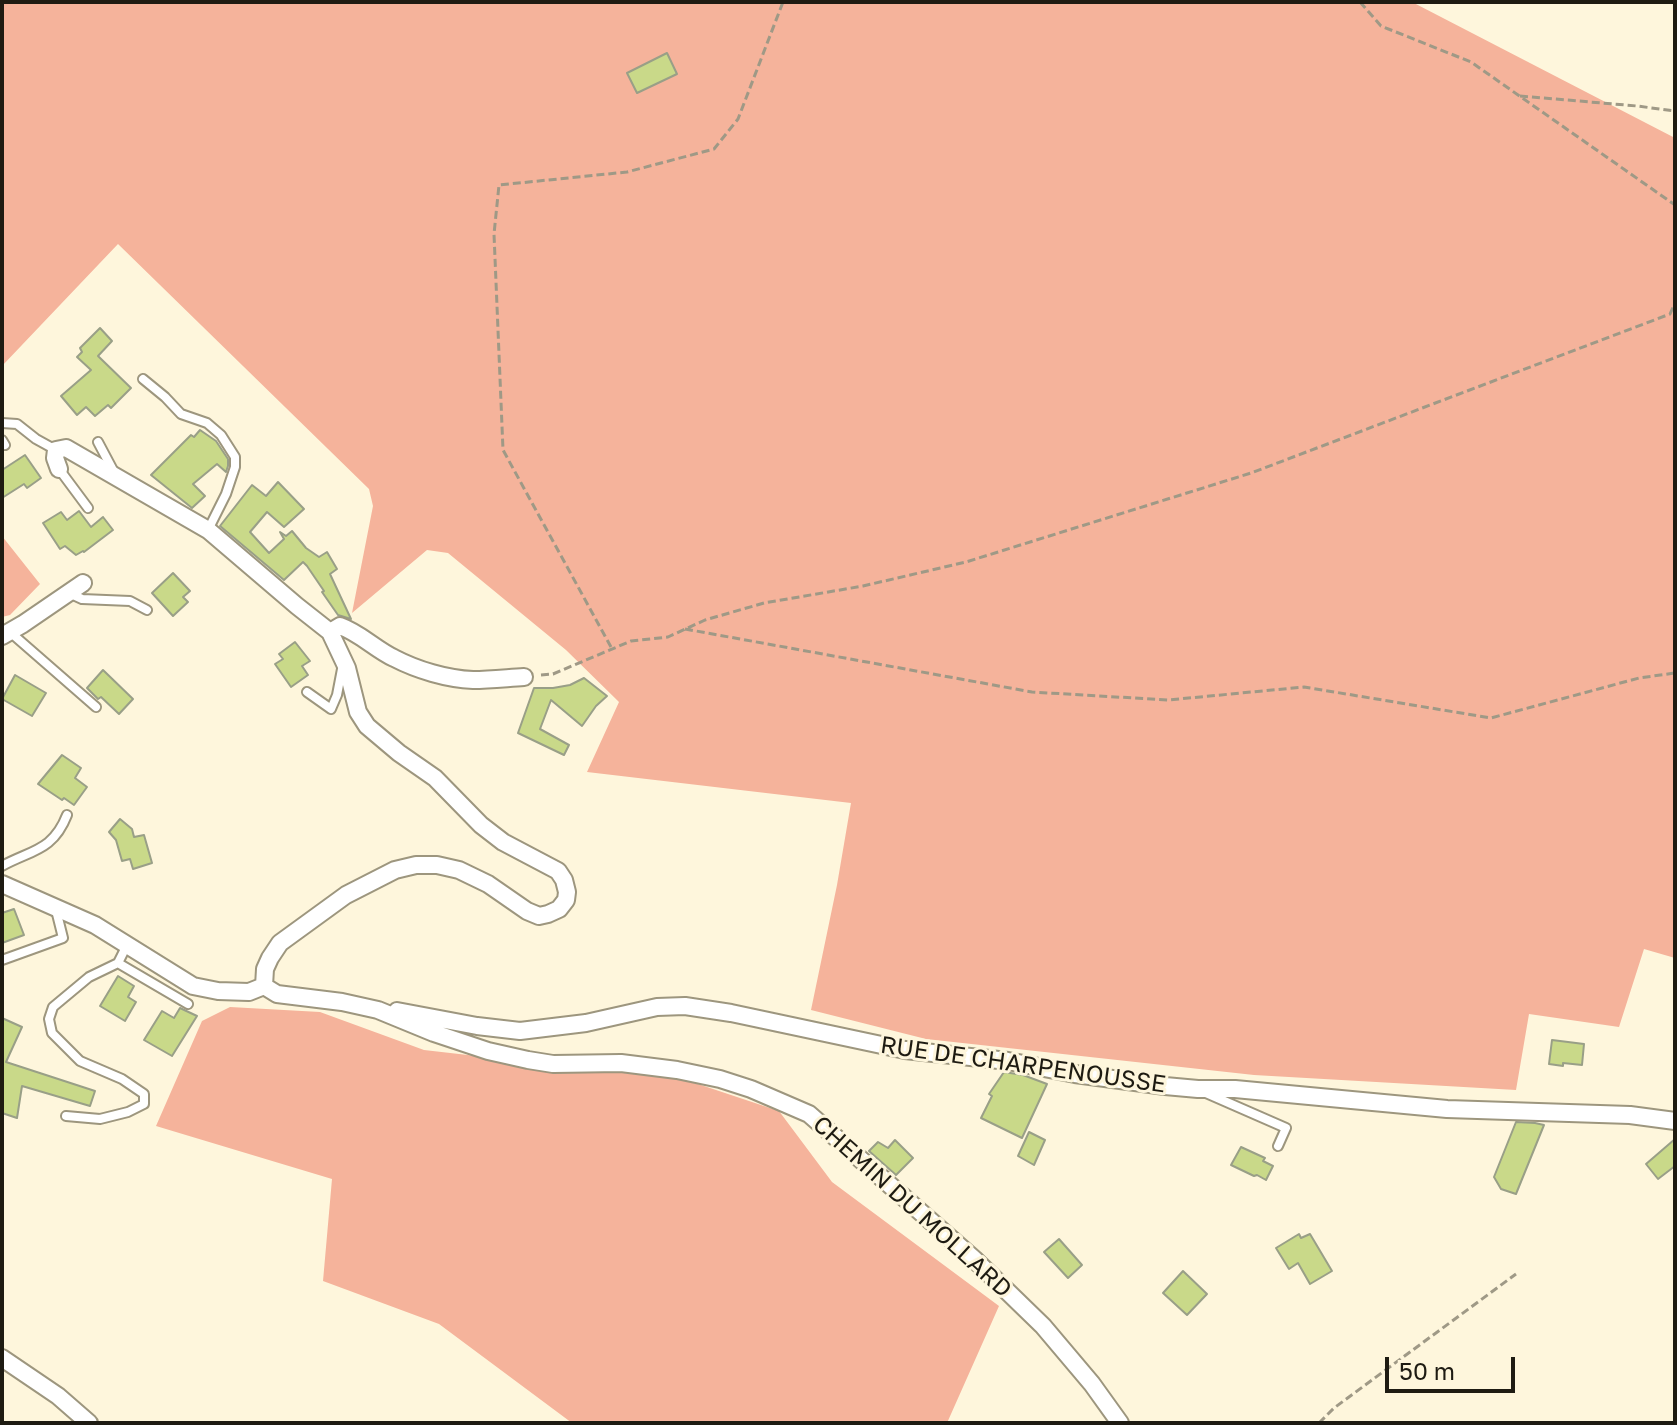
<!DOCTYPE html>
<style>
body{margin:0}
#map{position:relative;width:1677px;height:1425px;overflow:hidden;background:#fef6dc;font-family:"Golos Text",sans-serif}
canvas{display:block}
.frame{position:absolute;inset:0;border:4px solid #1e1b12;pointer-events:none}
.scale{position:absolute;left:1385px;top:1357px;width:130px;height:36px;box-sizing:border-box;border:4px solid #1e1b12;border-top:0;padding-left:10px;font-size:24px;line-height:28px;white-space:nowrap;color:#1e1b12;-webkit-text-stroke:6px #fef6dc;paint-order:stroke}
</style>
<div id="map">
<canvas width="1677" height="1425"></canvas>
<div class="frame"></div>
<div class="scale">50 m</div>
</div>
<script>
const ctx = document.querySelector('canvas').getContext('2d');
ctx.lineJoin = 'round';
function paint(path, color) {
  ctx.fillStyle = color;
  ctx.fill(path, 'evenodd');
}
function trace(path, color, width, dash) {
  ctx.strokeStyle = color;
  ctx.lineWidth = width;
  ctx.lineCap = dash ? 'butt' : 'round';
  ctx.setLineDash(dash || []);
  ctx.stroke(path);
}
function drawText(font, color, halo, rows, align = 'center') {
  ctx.font = font + ' "Golos Text",sans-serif';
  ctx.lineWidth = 6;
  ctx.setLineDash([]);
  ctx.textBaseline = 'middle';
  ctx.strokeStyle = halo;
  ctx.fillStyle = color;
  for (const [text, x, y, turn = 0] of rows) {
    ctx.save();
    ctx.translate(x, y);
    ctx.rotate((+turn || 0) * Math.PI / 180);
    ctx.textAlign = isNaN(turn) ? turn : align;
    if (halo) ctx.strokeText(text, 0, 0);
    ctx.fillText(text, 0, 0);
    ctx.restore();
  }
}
const green = new Path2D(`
 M 2,2 L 1412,2 L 1675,138 L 1675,958 L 1644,949 L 1619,1027 L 1529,1014 L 1516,1090 L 1254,1075 L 926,1039 L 811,1010 L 837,885 L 851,803 L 587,772 L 619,702 L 566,650 L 448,553 L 427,550 L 352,613 L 373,506 L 369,489 L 118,244 L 2,366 Z
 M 2,536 L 40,584 L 10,615 L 2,617 Z
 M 230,1007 L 320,1012 L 424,1050 L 686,1080 L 779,1111 L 832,1182 L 999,1306 L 947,1423 L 572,1423 L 439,1324 L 323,1281 L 332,1179 L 156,1126 L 202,1021 Z`);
const building = new Path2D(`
 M 667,53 L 677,74 L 637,93 L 627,73 Z
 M 100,328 L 112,341 L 98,356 L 131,388 L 111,408 L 108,405 L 95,416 L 86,407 L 77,415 L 61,396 L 91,370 L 77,357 L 82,352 L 80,348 Z
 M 200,430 L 216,441 L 228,459 L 228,466 L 226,472 L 217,464 L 193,484 L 205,496 L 192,508 L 151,475 L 191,435 L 194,437 Z
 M 25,455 L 41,478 L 27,488 L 24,484 L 2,498 L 2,470 Z
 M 278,482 L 304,509 L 284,527 L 267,512 L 250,532 L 269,553 L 284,539 L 280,532 L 286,536 L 292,531 L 306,548 L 319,557 L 327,552 L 337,569 L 330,574 L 351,619 L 338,615 L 322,592 L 324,591 L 307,566 L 303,562 L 284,580 L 220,526 L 252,485 L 266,496 Z
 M 79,511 L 91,527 L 103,517 L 113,530 L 84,552 L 83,551 L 76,555 L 65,546 L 60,549 L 43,523 L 61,512 L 67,520 Z
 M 173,573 L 190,591 L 183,597 L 188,602 L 173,616 L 152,593 Z
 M 295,642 L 310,661 L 302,666 L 308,675 L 291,687 L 275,664 L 283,659 L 279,654 Z
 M 103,670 L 133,699 L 119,714 L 101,697 L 98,699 L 87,688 Z
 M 15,675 L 46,693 L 32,716 L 2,699 Z
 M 584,678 L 607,696 L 596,706 L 582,726 L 551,700 L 540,729 L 569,745 L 564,755 L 518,733 L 534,688 L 553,688 L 570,685 Z
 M 62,755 L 81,768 L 75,778 L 87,787 L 74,805 L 64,798 L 62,800 L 38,784 Z
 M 120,819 L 132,829 L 134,837 L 144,835 L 152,863 L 133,869 L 130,859 L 122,861 L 116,840 L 109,832 Z
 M 14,909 L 24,935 L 2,943 L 2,913 Z
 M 118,976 L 134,986 L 128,997 L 136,1002 L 125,1021 L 100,1006 Z
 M 180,1008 L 197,1016 L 172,1056 L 144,1040 L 162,1011 L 174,1018 Z
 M 2,1018 L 22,1027 L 6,1062 L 95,1091 L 90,1106 L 22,1086 L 17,1118 L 2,1113 Z
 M 1552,1040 L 1584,1044 L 1582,1065 L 1563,1063 L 1563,1066 L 1549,1064 Z
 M 1004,1072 L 1023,1075 L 1047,1084 L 1022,1138 L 981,1118 L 992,1096 L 989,1094 Z
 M 1516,1122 L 1535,1123 L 1544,1125 L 1516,1194 L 1501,1189 L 1494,1177 Z
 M 1029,1132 L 1045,1140 L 1034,1165 L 1018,1156 Z
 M 1675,1139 L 1675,1166 L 1658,1179 L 1646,1164 Z
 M 895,1140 L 913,1158 L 896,1175 L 869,1151 L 878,1142 L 888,1148 Z
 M 1241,1147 L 1265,1158 L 1263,1161 L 1273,1166 L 1266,1180 L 1257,1175 L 1254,1176 L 1231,1165 Z
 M 1299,1234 L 1301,1238 L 1310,1234 L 1332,1271 L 1310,1284 L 1298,1263 L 1289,1269 L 1276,1248 Z
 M 1059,1239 L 1082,1265 L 1068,1278 L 1044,1252 Z
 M 1183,1271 L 1207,1294 L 1187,1315 L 1163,1293 Z`);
const path = new Path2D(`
 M 1360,2 L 1381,26 L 1471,62 L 1675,205
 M 1520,96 L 1637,106 L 1675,111
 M 685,629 L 1032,692 L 1168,700 L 1304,687 L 1491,718 L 1639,678 L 1675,673
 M 611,647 L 503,450 L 494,234 L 499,185 L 627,172 L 714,149 L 738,119 L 783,2
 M 541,675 L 553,674 L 631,641 L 668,637 L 705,620 L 764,603 L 863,586 L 966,562 L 1251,473 L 1670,314 L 1675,303
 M 1319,1423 L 1334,1408 L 1516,1274`);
const service = new Path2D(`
 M 143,379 L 165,397 L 181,414 L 207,423 L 221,435 L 235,457 L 235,467 L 226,494 L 208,530
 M 2,423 L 17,424 L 36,439 L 56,450
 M 2,440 L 5,445
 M 98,442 L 115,474
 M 59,469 L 88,508
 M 69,593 L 82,599 L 130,601 L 147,610
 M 10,632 L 96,707
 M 307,692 L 331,709 L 337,695 L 342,669
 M 2,866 C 31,850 53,851 67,815
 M 2,960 L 63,938 L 56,910
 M 118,963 L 188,1004
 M 1206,1093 L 1286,1128 L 1278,1146
 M 66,1116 L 100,1119 L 128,1112 L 144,1104 L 144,1094 L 122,1079 L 80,1061 L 52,1033 L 49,1019 L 53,1007 L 89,977 L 118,963 L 127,945`);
const minor = new Path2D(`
 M 59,469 L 55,458 L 56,450 L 66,448 L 208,530 L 297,606 L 330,632 L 347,668 L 358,712 L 367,726 L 399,753 L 435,778 L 481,825 L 503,842 L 558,871 L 564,880 L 567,892 L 566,900 L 559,909 L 548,914 L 539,916 L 527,911 L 488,884 L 459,870 L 437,865 L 416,865 L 395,870 L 346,895 L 280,943 L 270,958 L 265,969 L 264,986 L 277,994 L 342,1002 L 378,1010 L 434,1033 L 488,1051 L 528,1060 L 553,1064 L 621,1063 L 677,1070 L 720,1079 L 751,1089 L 809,1114 L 974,1259 L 1043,1326 L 1092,1384 L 1120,1423
 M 330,632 L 340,626 C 360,633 375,649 394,658 C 417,670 447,679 473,680 C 490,680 507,678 524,677
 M 2,636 L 23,624 L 83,583
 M 2,884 L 95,925 L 193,986 L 218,991 L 249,992 L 264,986
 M 397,1011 L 477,1026 L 520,1031 L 586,1023 L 657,1007 L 685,1006 L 731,1013 L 905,1050 L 1008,1061 L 1075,1074 L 1165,1086 L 1198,1089 L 1235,1089 L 1447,1109 L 1630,1115 L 1675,1121
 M 2,1358 L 58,1396 L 89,1423`);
const streetNames = [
 ["RUE DE CHARPENOUSSE",1023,1065,8],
 ["CHEMIN DU MOLLARD",912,1207,42]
];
paint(green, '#f5b39b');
paint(building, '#c9d989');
trace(building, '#999f87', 2);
trace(service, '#9d967e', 12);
trace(minor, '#9d967e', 20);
trace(path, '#9f9986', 3, [8, 4]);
trace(service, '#fff', 8);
trace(minor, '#fff', 16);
drawText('24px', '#1e1b12', '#fef6dc', streetNames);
</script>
